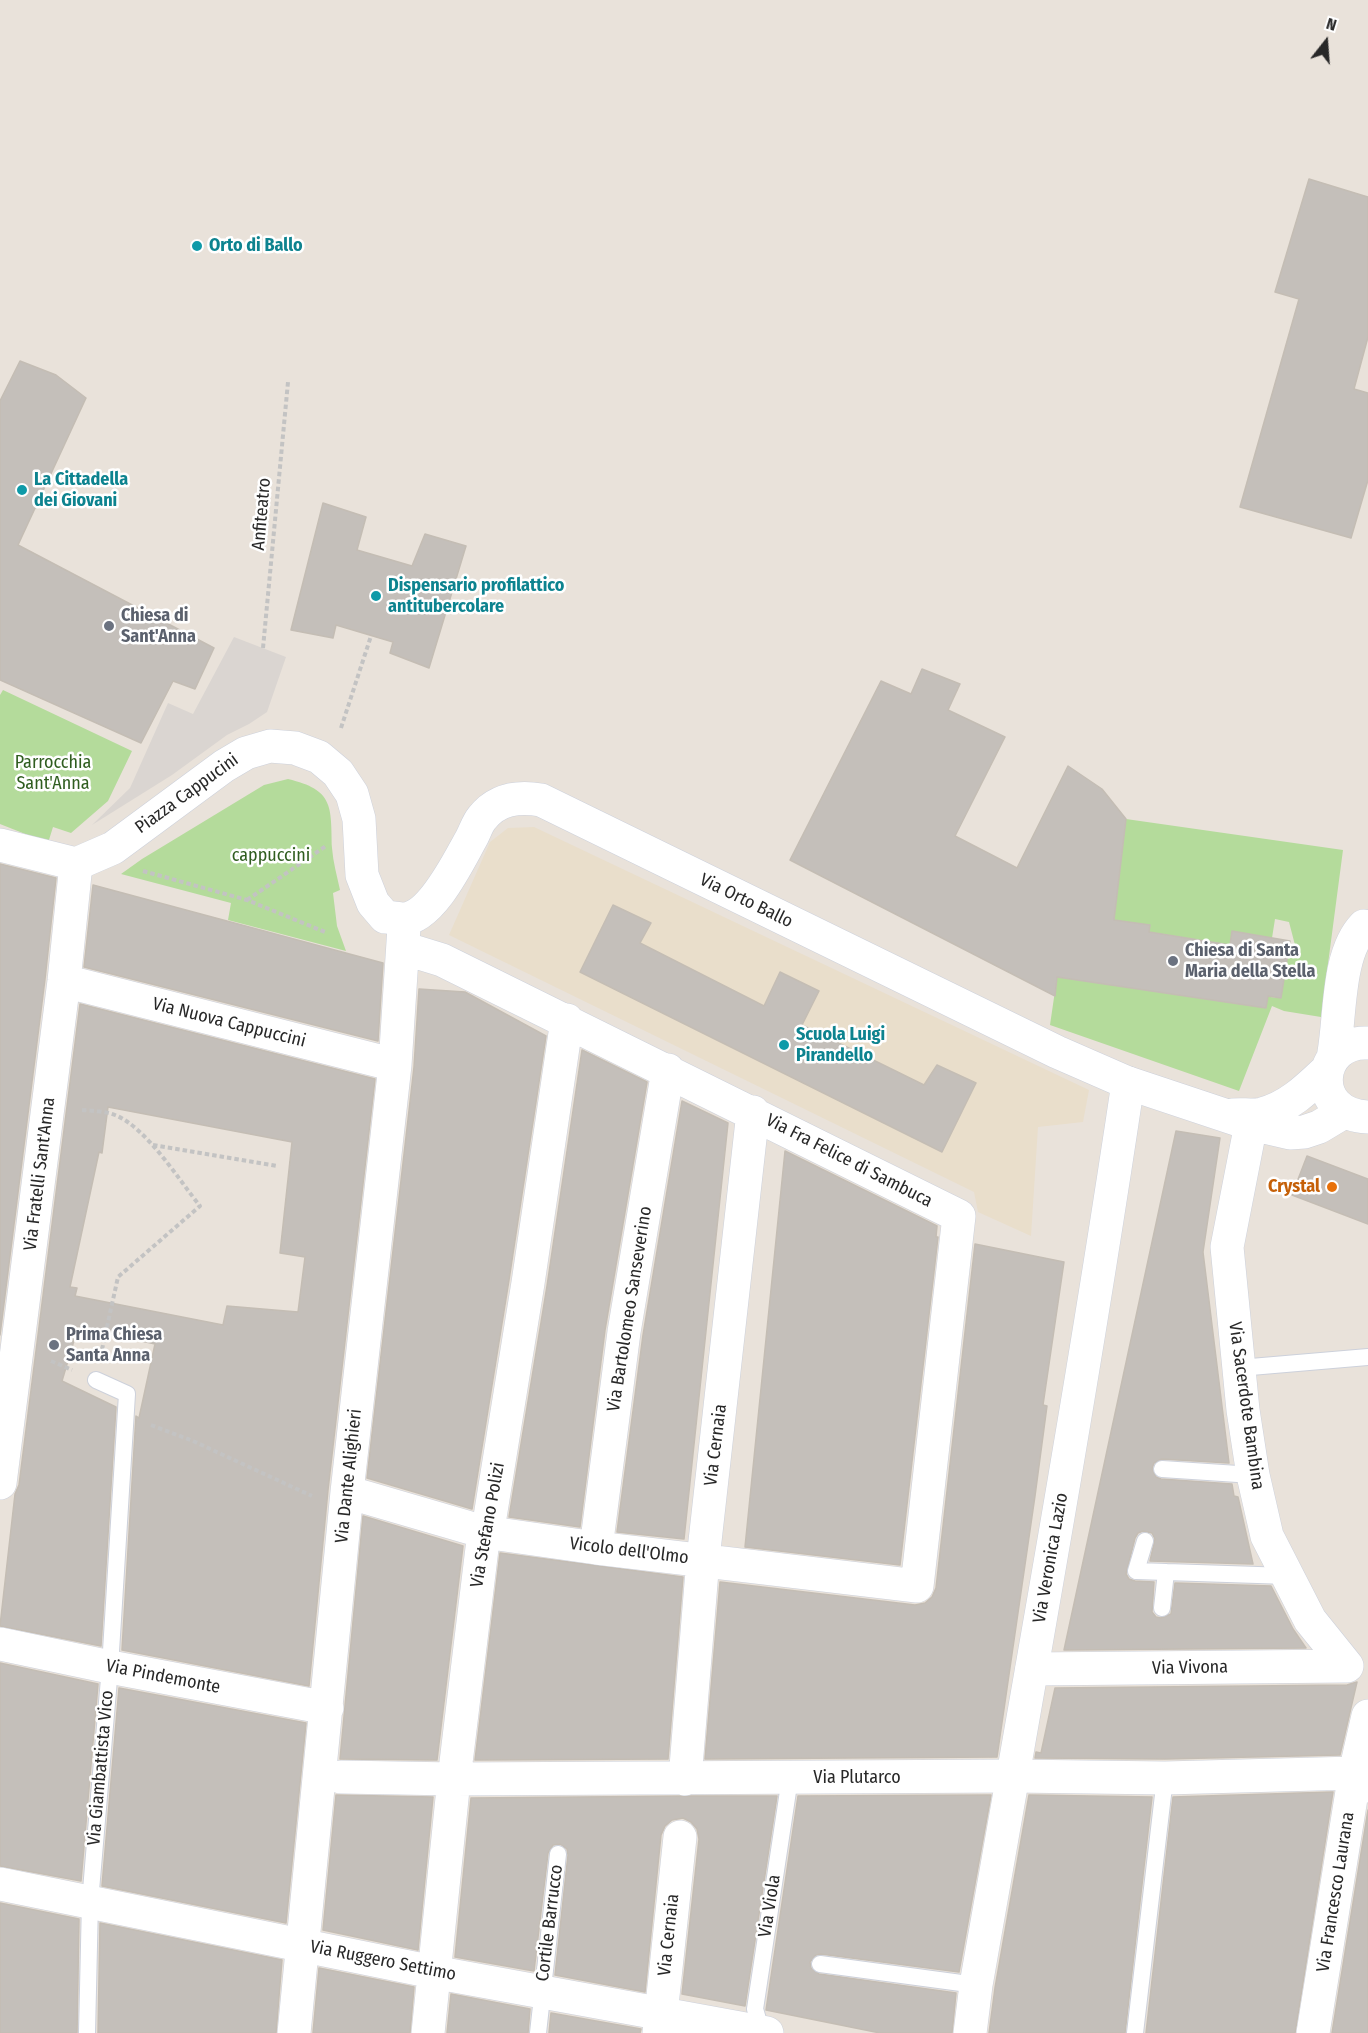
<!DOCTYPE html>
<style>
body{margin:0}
#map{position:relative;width:1368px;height:2033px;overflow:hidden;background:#e9e2da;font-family:"Fira Sans Condensed",sans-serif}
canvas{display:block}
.north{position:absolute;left:1296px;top:12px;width:60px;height:60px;-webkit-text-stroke:4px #fff;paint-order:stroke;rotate:17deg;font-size:16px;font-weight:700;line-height:24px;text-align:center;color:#282828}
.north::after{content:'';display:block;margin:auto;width:21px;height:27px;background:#282828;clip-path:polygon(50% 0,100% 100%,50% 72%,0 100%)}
</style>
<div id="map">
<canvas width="1368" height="2033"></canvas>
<div class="north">N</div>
</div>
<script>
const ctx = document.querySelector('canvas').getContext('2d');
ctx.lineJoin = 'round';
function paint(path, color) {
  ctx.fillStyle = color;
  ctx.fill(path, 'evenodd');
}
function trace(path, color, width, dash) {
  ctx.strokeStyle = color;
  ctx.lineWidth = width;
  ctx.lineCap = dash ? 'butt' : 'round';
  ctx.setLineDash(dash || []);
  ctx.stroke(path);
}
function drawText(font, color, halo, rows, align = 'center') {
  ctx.font = font + ' "Fira Sans Condensed",sans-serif';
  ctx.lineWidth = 5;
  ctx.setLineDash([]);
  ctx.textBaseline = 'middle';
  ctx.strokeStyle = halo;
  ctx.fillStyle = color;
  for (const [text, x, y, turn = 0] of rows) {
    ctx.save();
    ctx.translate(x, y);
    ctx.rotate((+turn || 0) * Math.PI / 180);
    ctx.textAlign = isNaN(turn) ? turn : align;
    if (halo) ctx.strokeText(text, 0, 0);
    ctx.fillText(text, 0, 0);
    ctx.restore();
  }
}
const education = new Path2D(`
 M 534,827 L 1089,1090 L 1083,1122 L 1038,1127 L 1031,1236 L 978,1212 L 974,1192 L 449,935 L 490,842 L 508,828 Z`);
const green = new Path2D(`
 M 3,690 L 132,751 L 108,801 L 71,833 L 53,827 L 48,843 L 0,824 L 0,695 Z
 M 288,779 C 334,790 331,806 332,848 C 333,862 337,876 340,890 L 333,893 L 337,926 L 346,951 L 228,920 L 231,903 L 121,874 L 142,859 L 264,785 Z
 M 1126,819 L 1343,850 L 1321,1017 L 1284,1011 L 1272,1006 L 1239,1091 L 1050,1025 L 1057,977 L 1281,998 L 1289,946 L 1295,945 L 1289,922 L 1275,919 L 1272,938 L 1232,932 L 1230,945 L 1065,920 L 1116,900 Z`);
const plaza = new Path2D(`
 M 234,637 L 286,657 L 267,712 L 249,724 L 227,735 L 172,775 L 92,825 L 130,788 L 168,703 L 193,714 Z`);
const building = new Path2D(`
 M 1309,179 L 1368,197 L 1368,337 L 1354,389 L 1368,393 L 1368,480 L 1351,538 L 1240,507 L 1299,299 L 1275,292 Z
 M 20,361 L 56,375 L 86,398 L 18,545 L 214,648 L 195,689 L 173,681 L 141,743 L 0,680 L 0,401 Z
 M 323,503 L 366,517 L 357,550 L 412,566 L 425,534 L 466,546 L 429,668 L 390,653 L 393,642 L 336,625 L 333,638 L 291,630 Z
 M 922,669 L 960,684 L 948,710 L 1005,737 L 955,836 L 1017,868 L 1068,766 L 1102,789 L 1126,819 L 1114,920 L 1150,925 L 1149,932 L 1230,945 L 1232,931 L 1290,941 L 1281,998 L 1268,996 L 1266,1008 L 1057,977 L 1055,996 L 790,860 L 881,681 L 911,694 Z
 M 0,864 L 56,878 L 45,979 L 0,1335 Z
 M 93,885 L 383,963 L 378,1041 L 84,967 Z
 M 613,905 L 651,923 L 640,943 L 764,1006 L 780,972 L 819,991 L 802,1025 L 924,1085 L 937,1065 L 976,1083 L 942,1152 L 580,972 Z
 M 419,989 L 465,992 L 546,1036 L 509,1280 L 472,1509 L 367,1478 L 414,1067 Z
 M 80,1004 L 375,1079 L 328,1490 L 309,1686 L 122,1650 L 136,1416 L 139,1418 L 155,1344 L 78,1327 L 62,1381 L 116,1407 L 101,1646 L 0,1626 L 15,1494 L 19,1485 ZM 108,1107 L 292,1142 L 280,1253 L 305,1257 L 298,1312 L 227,1306 L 223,1325 L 75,1296 L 77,1288 L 70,1287 L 99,1152 L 102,1153 Z
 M 582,1050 L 647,1082 L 605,1330 L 580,1527 L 509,1517 L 547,1286 Z
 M 682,1101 L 728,1123 L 684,1539 L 617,1532 L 643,1335 Z
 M 1176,1131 L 1220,1138 L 1203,1252 L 1229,1463 L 1162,1459 L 1154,1463 L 1152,1469 L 1156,1477 L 1161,1479 L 1232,1484 L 1234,1496 L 1238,1497 L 1253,1564 L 1150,1561 L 1155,1539 L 1152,1533 L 1143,1531 L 1138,1533 L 1135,1538 L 1126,1574 L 1129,1579 L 1135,1581 L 1154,1582 L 1152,1612 L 1156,1617 L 1161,1618 L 1171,1614 L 1175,1583 L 1271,1586 L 1293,1629 L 1306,1648 L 1064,1650 Z
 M 785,1151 L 937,1226 L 936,1237 L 938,1237 L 900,1565 L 745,1547 Z
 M 1307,1156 L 1368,1179 L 1368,1224 L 1292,1195 Z
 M 975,1244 L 1064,1262 L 1043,1405 L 1047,1406 L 1035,1496 L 997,1757 L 705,1759 L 720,1582 L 915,1605 L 925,1603 L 932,1597 L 936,1588 Z
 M 363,1516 L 463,1546 L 437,1760 L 340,1759 Z
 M 500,1553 L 683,1577 L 668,1759 L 475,1760 Z
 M 0,1663 L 98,1684 L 81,1881 L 0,1866 Z
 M 1357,1682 L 1340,1755 L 1165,1759 L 1035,1758 L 1036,1752 L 1041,1753 L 1055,1688 L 1347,1685 Z
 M 119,1688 L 306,1723 L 286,1923 L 102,1886 Z
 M 1333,1792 L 1295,2033 L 1146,2033 L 1173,1797 Z
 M 336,1795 L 433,1797 L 418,1950 L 323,1930 Z
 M 991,1795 L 959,1972 L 821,1954 L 816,1955 L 810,1962 L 811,1968 L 819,1974 L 956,1993 L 952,2033 L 880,2033 L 766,2010 L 798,1796 Z
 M 1029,1795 L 1152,1797 L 1125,2033 L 989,2033 L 995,1988 Z
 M 691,1796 L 777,1796 L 745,2006 L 682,1994 L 699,1839 L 697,1829 L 691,1822 L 683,1818 L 672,1820 L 665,1826 L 661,1835 L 645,1992 L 555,1975 L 568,1855 L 567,1849 L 560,1844 L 553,1845 L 548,1853 L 534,1971 L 455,1957 L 471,1798 Z
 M 1368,1810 L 1368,2033 L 1332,2033 Z
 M 0,1903 L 79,1919 L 77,2033 L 0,2033 Z
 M 100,1923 L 282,1960 L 276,2033 L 98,2033 Z
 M 319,1968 L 414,1987 L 410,2033 L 313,2033 Z
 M 451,1994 L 530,2009 L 528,2033 L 447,2033 Z
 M 551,2013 L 641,2029 L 640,2033 L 549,2033 Z`);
const path = new Path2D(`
 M 263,648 L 288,382
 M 341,728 L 371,636
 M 143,871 L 247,900 L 325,932
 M 247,900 L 326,846
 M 82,1110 C 93,1111 105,1111 115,1115 C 146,1127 179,1180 200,1206 L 118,1277 L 101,1354
 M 153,1145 L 277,1166
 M 51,1361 L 72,1370
 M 151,1425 L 193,1441 L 312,1496`);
const service = new Path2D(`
 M 1239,1368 L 1368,1357
 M 1162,1469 L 1253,1475
 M 1145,1541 L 1136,1571 L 1288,1576
 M 1162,1608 L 1166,1572
 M 820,1964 L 976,1985
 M 87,2033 L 90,1902 L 110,1667 L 127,1394 L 96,1380
 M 538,2033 L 558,1854
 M 762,2033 L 755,2009 L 790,1778
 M 1135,2033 L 1165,1778`);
const minor = new Path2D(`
 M 64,981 L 395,1065
 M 1368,1043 C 1316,1040 1309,1115 1368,1117
 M 1333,1058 C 1341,1019 1336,955 1364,926
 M 1128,1083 L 1251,1124 L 1290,1133 L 1304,1132 L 1319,1127 L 1344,1112
 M 1233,1115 C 1242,1114 1253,1116 1262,1114 C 1289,1107 1308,1088 1328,1069
 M 1251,1124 L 1227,1247 L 1243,1410 L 1253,1475 L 1267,1536 L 1310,1620 L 1347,1666
 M 0,1483 L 64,981 L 76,864
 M 347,1492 L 484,1532 L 596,1548 L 917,1586 L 959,1216 L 442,960 L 403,948
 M 596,1548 L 624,1332 L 668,1070
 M 0,1644 L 110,1667 L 327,1708
 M 1032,1669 L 1347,1666
 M 341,1777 L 454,1779 L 1013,1776 L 1165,1778 L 1355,1773 L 1368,1786
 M 685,1779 L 703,1559 L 753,1112
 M 0,1884 L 433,1972 L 767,2033
 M 294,2033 L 347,1492 L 395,1065 L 404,927
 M 428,2033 L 454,1779 L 484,1532 L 490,1517 L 528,1283 L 567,1020
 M 659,2033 L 680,1837
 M 1313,2033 L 1355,1773 L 1368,1716`);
const tertiary = new Path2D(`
 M 0,845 L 76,864 L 113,848 L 224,766 L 246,753 L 270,746 L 295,748 L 319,757 L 338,773 L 352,794 L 359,819 L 362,875 L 373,903 L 385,917 C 391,917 398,919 404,919 C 432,917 458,862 471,839 C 475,832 477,824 482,818 C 497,799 518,796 541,800 L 1057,1052 L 1128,1083 C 1083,1385 1029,1684 976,1985 L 970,2033`);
const markers = [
 [197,246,6,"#0f9aa8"],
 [22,490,6,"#0f9aa8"],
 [376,596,6,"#0f9aa8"],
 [109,626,6,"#6b7280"],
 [1173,961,6,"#6b7280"],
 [784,1045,6,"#0f9aa8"],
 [1332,1187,6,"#e8710a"],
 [54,1345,6,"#6b7280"]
];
const cultureNames = [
 ["Orto di Ballo",209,246],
 ["La Cittadella",34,480],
 ["dei Giovani",34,501],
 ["Dispensario profilattico",388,586],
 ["antitubercolare",388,607],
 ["Scuola Luigi",796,1035],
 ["Pirandello",796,1056]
];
const streetNames = [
 ["Anfiteatro",262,514,-85],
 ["Piazza Cappucini",187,794,-36],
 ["Via Orto Ballo",746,901,26],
 ["Via Nuova Cappuccini",229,1023,14],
 ["Via Fra Felice di Sambuca",849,1161,27],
 ["Via Fratelli Sant'Anna",40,1174,-83],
 ["Via Bartolomeo Sanseverino",630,1309,-81],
 ["Via Sacerdote Bambina",1246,1406,82],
 ["Via Cernaia",716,1445,-83],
 ["Via Dante Alighieri",349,1476,-84],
 ["Via Stefano Polizi",488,1525,-80],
 ["Vicolo dell'Olmo",629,1551,7],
 ["Via Veronica Lazio",1051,1558,-80],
 ["Via Vivona",1190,1668,-1],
 ["Via Pindemonte",163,1677,11],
 ["Via Giambattista Vico",101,1768,-85],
 ["Via Plutarco",857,1778],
 ["Via Francesco Laurana",1336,1892,-81],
 ["Via Viola",770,1906,-81],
 ["Cortile Barrucco",550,1923,-83],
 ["Via Cernaia",669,1935,-84],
 ["Via Ruggero Settimo",383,1961,11]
];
const worshipNames = [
 ["Chiesa di",121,616],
 ["Sant'Anna",121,637],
 ["Chiesa di Santa",1185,951],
 ["Maria della Stella",1185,972],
 ["Prima Chiesa",66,1335],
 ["Santa Anna",66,1356]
];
const parkNames = [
 ["Parrocchia",53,763],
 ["Sant'Anna",53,784],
 ["cappuccini",271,856]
];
const foodNames = [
 ["Crystal",1320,1187]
];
paint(education, '#e9decb');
paint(green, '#b4db9b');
paint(plaza, '#dad5d1');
paint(building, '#c4bfba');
trace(building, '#c4bdb4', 1.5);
trace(service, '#cdd1db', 18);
trace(minor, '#cdd1db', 34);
trace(tertiary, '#cdd1db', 34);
trace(path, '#c3c3c3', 4, [4.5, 3]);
trace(service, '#fff', 16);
trace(minor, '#fff', 33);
trace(tertiary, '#fff', 33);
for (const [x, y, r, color] of markers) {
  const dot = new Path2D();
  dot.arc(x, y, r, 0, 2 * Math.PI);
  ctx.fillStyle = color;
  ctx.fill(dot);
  trace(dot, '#fff', 2);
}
drawText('bold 18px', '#0d838f', '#fff', cultureNames, 'left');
drawText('18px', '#282828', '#fff', streetNames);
drawText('bold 18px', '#5b616d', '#fff', worshipNames, 'left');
drawText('18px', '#2f5d1f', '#fff', parkNames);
drawText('bold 18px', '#c56008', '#fff', foodNames, 'right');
</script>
